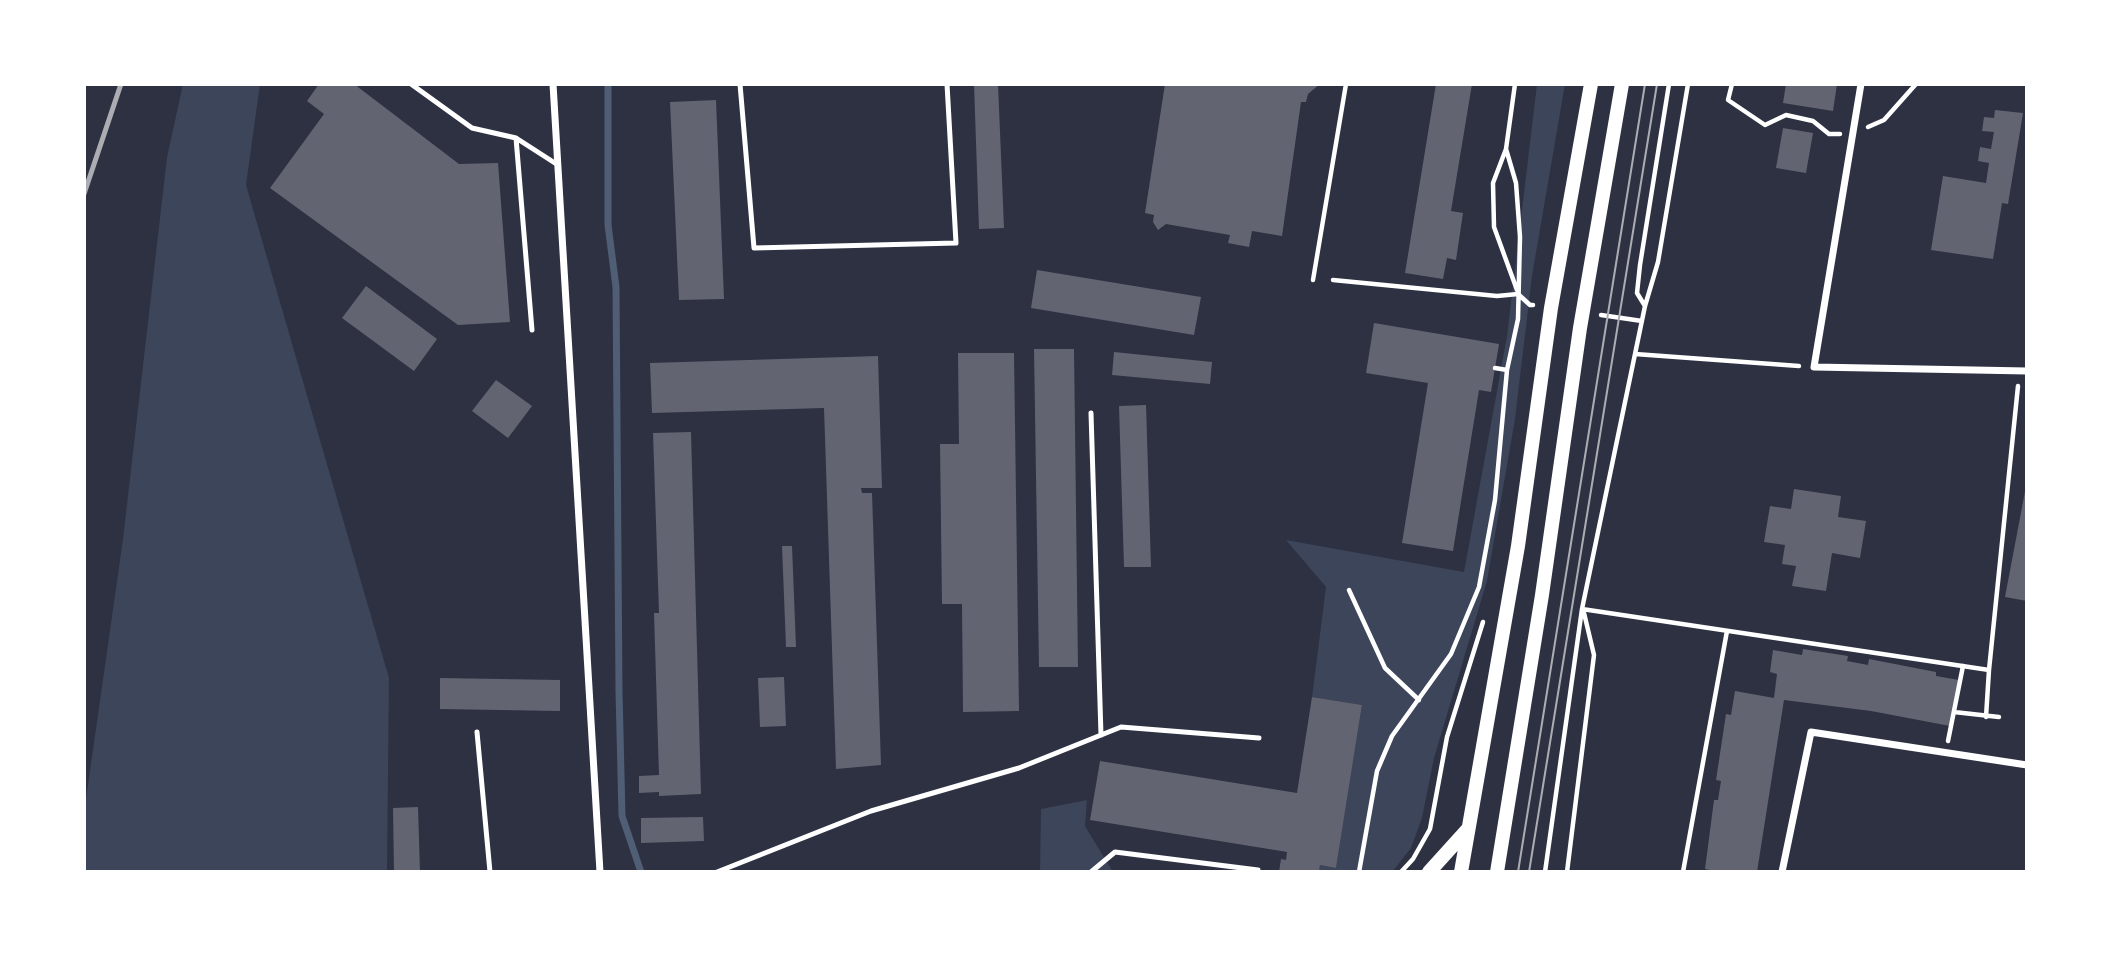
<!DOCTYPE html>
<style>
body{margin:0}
#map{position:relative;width:2111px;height:956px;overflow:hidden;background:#2d3142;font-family:Bitter,serif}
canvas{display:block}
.frame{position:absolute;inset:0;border:86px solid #fff;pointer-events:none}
</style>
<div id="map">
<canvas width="2111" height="956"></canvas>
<div class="frame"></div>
</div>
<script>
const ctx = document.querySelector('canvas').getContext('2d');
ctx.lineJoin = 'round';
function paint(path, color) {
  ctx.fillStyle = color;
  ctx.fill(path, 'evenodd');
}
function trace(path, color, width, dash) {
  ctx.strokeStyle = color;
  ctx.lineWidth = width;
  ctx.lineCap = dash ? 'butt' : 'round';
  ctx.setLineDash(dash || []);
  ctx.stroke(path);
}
const green = new Path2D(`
 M 183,84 L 260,84 L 246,185 L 389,678 L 387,872 L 84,872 L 84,813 L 123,539 L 167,157 Z
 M 1537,84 L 1565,84 L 1532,276 L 1515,419 L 1487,581 L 1434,758 L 1422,818 L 1411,848 L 1392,872 L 1319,872 L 1320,865 L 1336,868 L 1362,705 L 1312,697 L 1326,587 L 1286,540 L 1464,572 L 1507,336 Z
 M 1087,800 L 1085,826 L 1113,872 L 1040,872 L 1041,809 Z`);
const stream = new Path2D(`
 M 608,84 L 608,225 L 616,287 L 619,691 L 622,816 L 641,872`);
const building = new Path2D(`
 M 319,84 L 354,84 L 459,164 L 498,163 L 510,322 L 458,325 L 270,188 L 324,114 L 307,101 Z
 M 974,84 L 998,84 L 1004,228 L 979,229 Z
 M 1165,84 L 1320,84 L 1308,94 L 1306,102 L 1301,102 L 1282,236 L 1252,231 L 1249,247 L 1228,243 L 1230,235 L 1166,224 L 1158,230 L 1153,222 L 1154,215 L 1145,213 Z
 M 1436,84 L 1472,84 L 1451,211 L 1463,213 L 1456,260 L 1447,258 L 1443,279 L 1405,273 Z
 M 1786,84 L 1837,84 L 1833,111 L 1783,103 Z
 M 716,100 L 724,299 L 679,300 L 670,102 Z
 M 1995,110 L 2023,113 L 2008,204 L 2002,203 L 1993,259 L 1931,250 L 1943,176 L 1986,183 L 1989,163 L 1978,161 L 1980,147 L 1991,149 L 1994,132 L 1982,131 L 1984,117 L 1994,118 Z
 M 1783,128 L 1813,133 L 1806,173 L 1776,168 Z
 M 1037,270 L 1201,297 L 1194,335 L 1031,308 Z
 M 366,286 L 437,339 L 414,371 L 342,318 Z
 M 1374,323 L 1499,344 L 1491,392 L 1479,390 L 1453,551 L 1402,543 L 1428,383 L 1366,373 Z
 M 1034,349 L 1074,349 L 1078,667 L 1039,667 Z
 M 1114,352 L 1212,362 L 1210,384 L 1112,375 Z
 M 958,353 L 1014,353 L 1019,711 L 963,712 L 962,604 L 942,604 L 940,444 L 959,444 Z
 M 878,356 L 882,488 L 861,488 L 862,493 L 872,493 L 881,765 L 836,769 L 824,408 L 652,413 L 650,363 Z
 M 496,380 L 532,406 L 508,438 L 472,411 Z
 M 1146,405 L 1151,567 L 1124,567 L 1119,406 Z
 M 691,432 L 701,794 L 659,796 L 659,792 L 639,793 L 639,776 L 659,775 L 654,613 L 659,613 L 653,433 Z
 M 2026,486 L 2027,486 L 2027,601 L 2005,597 Z
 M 1794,489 L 1841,496 L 1838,517 L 1866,521 L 1860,558 L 1832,553 L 1826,591 L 1792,586 L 1796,566 L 1782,564 L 1785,545 L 1764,542 L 1770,506 L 1791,509 Z
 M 782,546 L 792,546 L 796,647 L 786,647 Z
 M 1803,649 L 1848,656 L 1847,661 L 1868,665 L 1869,659 L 1936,672 L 1936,676 L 1959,680 L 1950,726 L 1871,711 L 1784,700 L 1757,872 L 1720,872 L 1705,869 L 1714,800 L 1718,800 L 1721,781 L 1716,780 L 1726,714 L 1731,715 L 1735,691 L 1774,698 L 1777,674 L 1770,672 L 1773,650 L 1802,655 Z
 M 784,677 L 786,726 L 760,727 L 758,678 Z
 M 440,678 L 560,680 L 560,711 L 440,709 Z
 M 1312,697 L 1362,705 L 1336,868 L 1320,865 L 1319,872 L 1279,872 L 1281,859 L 1286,860 L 1287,852 L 1090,820 L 1100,761 L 1297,793 Z
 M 418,807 L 420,872 L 394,872 L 393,808 Z
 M 703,817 L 704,841 L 641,843 L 641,818 Z`);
const path = new Path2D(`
 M 1515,84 L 1506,149 L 1493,183 L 1494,227 L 1517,290
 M 1732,84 L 1728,100 L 1765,125 L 1786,115 L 1813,121 L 1829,134 L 1840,134
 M 1868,127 L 1884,120 L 1916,84
 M 1313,280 L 1346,84
 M 1333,280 L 1497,296 L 1518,294 L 1530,305 L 1533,305
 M 1645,306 L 1637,293 L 1640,265 L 1669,84
 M 1601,315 L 1642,321
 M 1635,354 L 1799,366
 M 1495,368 L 1507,370
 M 1349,590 L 1385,668 L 1419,700
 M 1582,609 L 1989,670
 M 1954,712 L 1999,717
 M 1986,717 L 1989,670 L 2018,386
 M 1948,741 L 1963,666
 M 1359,872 L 1377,771 L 1392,736 L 1451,654 L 1479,587 L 1495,500 L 1507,370 L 1518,319 L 1520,237 L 1516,183 L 1506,149
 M 1401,872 L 1413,859 L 1430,829 L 1447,737 L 1483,622
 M 1545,872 L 1582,609 L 1645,306 L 1658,262 L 1688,84
 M 1567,872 L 1594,655 L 1584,613
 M 1683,872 L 1727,631`);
const service = new Path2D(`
 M 411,84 L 472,128 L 516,138 L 558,165
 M 740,84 L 754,248 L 956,243 L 947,84
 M 516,138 L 532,330
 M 1091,413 L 1101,735
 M 477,732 L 490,872
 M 717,872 L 871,811 L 1019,768 L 1121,727 L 1259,738
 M 1091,872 L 1115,852 L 1258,870`);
const minor = new Path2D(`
 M 553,84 L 600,872
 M 1861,84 L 1814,367 L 2027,371
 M 1782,872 L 1811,732 L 2027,765`);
const secondary = new Path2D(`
 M 1429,872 L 1467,830
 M 1461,872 L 1518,546 L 1551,308 L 1591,84
 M 1497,872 L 1542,595 L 1580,328 L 1622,84`);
const tram = new Path2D(`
 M 1518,872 L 1645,84
 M 1529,872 L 1657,84`);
const rail = new Path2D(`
 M 84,194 L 121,84`);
paint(green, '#3c4559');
trace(stream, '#4f5d75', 7);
paint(building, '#626471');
trace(path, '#fff', 4.5);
trace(service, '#fff', 5);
trace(minor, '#fff', 7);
trace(secondary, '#fff', 14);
trace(tram, '#abadb3', 2);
trace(rail, '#abadb3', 5);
</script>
